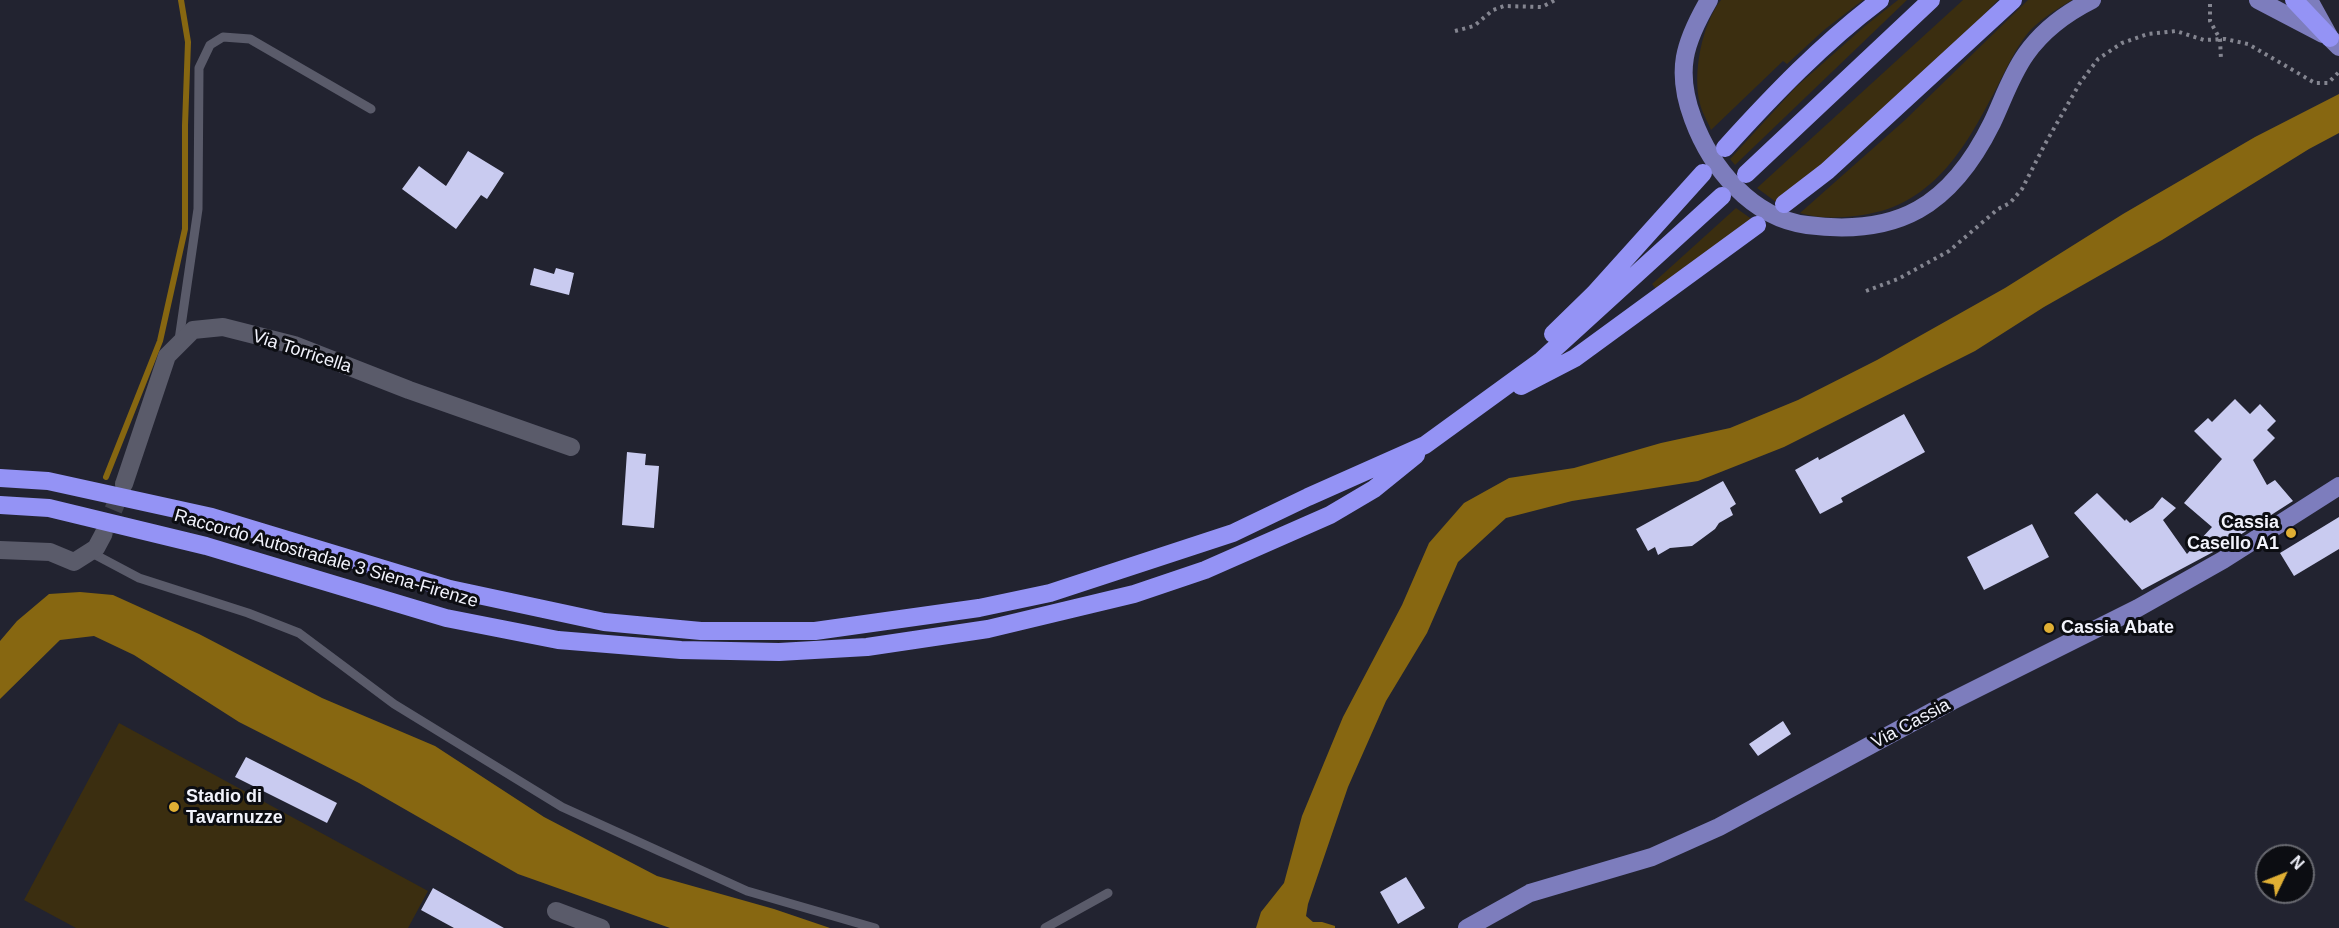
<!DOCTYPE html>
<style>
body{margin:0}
#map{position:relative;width:2339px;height:928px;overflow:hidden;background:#222330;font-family:Arial,sans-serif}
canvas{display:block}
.north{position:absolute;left:2255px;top:844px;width:60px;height:60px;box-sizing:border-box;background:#0c0d12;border:2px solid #686970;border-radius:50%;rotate:47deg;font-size:16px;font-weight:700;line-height:24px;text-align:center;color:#f2f3fc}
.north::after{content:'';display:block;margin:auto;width:21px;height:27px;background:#e0af34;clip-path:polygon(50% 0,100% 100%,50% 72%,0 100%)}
</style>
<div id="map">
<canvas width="2339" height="928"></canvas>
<div class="north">N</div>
</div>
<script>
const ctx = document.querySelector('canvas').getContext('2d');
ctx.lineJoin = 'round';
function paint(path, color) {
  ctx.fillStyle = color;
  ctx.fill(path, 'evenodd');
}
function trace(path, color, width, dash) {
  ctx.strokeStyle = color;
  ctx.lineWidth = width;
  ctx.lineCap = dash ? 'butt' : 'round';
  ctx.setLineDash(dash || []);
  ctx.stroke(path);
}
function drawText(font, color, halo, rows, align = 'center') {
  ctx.font = font + ' Arial,sans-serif';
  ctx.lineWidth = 6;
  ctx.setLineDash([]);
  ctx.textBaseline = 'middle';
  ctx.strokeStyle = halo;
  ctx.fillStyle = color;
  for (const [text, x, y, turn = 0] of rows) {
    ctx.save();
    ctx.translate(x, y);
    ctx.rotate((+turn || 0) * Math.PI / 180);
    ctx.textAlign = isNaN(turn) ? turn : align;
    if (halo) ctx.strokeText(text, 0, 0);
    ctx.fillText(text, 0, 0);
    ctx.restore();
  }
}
const green = new Path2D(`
 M 1721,0 L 1863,0 L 1824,30 L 1787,64 L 1783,61 L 1711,130 C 1708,122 1702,113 1700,104 C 1692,74 1702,24 1721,0 Z
 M 1898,0 L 1907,0 L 1735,165 L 1730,159 L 1796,87 L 1865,26 Z
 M 1963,0 L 1998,0 C 1929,73 1855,141 1776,202 L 1757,188 Z
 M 2028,0 L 2072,0 C 2057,9 2039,20 2028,33 C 2016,48 2007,67 1998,85 C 1968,143 1936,204 1863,215 C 1843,218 1819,219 1800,213 L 1905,120 Z
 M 1736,208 L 1753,220 L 1656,289 L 1652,284 Z
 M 119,723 L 428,891 L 408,928 L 76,928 L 24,900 Z`);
const water = new Path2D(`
 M 2339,94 L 2339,133 L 2309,149 L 2162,240 L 2044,307 L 1975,351 L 1784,447 L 1698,481 L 1572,501 L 1506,518 L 1458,562 L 1427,633 L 1386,701 L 1348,787 L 1308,904 L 1306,916 L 1313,922 L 1322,922 L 1335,926 L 1335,928 L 1256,928 L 1261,912 L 1284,883 L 1302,816 L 1343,717 L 1402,605 L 1429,543 L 1464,503 L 1509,478 L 1574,468 L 1661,443 L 1730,428 L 1798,400 L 1877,360 L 2005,288 L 2123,214 L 2255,137 Z
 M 80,592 L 113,595 L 199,634 L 322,698 L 435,746 L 544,817 L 657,876 L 774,909 L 830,928 L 670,928 L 518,874 L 359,783 L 239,722 L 134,655 L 94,636 L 60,640 L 0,699 L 0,641 L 17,621 L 49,594 Z`);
const stream = new Path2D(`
 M 106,477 L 160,341 L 185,229 L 185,125 L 188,42 L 181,0`);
const building = new Path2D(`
 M 468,151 L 504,173 L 487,199 L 481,195 L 456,229 L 402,189 L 419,166 L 446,186 Z
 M 534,268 L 554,274 L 556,268 L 574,273 L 569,295 L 530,285 Z
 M 2235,399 L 2250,414 L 2260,404 L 2276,421 L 2267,430 L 2275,438 L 2253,460 L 2267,485 L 2275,480 L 2293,501 L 2215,551 L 2142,590 L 2074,513 L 2097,493 L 2125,521 L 2126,519 L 2130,523 L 2153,508 L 2162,497 L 2176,508 L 2163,520 L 2187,554 L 2212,527 L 2184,503 L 2222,459 L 2194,431 L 2208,418 L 2212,422 Z
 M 1904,414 L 1925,452 L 1841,498 L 1843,502 L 1820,514 L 1795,470 L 1818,457 L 1819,460 Z
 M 627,452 L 646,454 L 645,465 L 659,466 L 654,528 L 622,525 Z
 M 1723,481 L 1736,504 L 1730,508 L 1733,515 L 1719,523 L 1715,529 L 1692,546 L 1670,548 L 1658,555 L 1655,547 L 1648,551 L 1636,529 Z
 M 2339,517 L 2339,549 L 2294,576 L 2280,553 Z
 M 2032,524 L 2049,557 L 1984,590 L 1967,557 Z
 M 1783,721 L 1791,734 L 1758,756 L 1749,744 Z
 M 246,757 L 337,803 L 327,823 L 235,777 Z
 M 1406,877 L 1425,908 L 1398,924 L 1380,892 Z
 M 433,888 L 504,928 L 454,928 L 421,910 Z`);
const minorTunnel = new Path2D(`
 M 103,535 L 124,484`);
const path = new Path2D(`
 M 2210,4 L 2210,21 L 2220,39 L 2221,60
 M 1455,31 L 1474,26 L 1493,10 L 1504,6 L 1542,7 L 1555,0
 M 1866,291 L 1898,279 L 1949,251 L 1998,209 L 2010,203 L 2022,189 L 2045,144 L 2080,83 L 2098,59 L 2122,43 L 2148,34 L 2176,31 L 2204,40 L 2225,39 L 2248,44 L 2315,83 L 2328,83 L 2339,72`);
const service = new Path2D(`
 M 179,340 L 198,209 L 199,68 L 210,45 L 223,37 L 250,39 L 371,109
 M 90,552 L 139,578 L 248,613 L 299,633 L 394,704 L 562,807 L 747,891 L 875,928
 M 1045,928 L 1108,893`);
const minor = new Path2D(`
 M 124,484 L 167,356 L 193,330 L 223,327 L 294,345 L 409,390 L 571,447
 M 0,550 L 50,552 L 74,562 L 96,548 L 103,535
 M 556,911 L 601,928`);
const primary = new Path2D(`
 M 1709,0 C 1684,43 1675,71 1693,119 C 1711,168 1752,218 1807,225 C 1898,237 1951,206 1992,123 C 2003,100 2011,75 2026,54 C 2043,30 2066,13 2092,0
 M 2258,0 L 2323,34
 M 2309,0 L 2330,38 L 2339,47
 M 1467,928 L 1530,893 L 1652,857 L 1719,827 L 1952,701 L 2138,608 L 2223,560 L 2339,486`);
const motorway = new Path2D(`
 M 2294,0 L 2330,38
 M 1725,148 C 1773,95 1823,43 1880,0
 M 1746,174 L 1931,0
 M 1784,204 L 1827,171 L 2013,0
 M 1553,334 L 1594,294 L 1703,173
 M 1521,386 L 1575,358 L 1757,225
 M 0,478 L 48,481 L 212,517 L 450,589 L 604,622 L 701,631 L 815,631 L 979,608 L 1050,593 L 1233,533 L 1308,497 L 1425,445 L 1542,360 L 1722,196
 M 0,505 L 49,508 L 206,546 L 446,618 L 558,640 L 681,650 L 779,652 L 867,647 L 988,629 L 1134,594 L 1205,570 L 1330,515 L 1374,489 L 1416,455`);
const markers = [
 [2291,533,6,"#e0af34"],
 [2049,628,6,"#e0af34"],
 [174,807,6,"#e0af34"]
];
const streetNames = [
 ["Via Torricella",302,352,18],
 ["Raccordo Autostradale 3 Siena-Firenze",326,559,16],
 ["Via Cassia",1911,724,-28]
];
const poiNames = [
 ["Cassia",2279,523,"right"],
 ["Casello A1",2279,544,"right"],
 ["Cassia Abate",2061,628],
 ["Stadio di",186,797],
 ["Tavarnuzze",186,818]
];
paint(green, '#3b2e10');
paint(water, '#876711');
trace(stream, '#876711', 6);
paint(building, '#c9cbf0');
trace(minorTunnel, '#41424f', 18, [18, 9]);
trace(path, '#848590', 4, [3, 4.5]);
trace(service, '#5a5b6a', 9);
trace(minor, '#5a5b6a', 18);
trace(primary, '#7d7dbd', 18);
trace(motorway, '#9493f5', 18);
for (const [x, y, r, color] of markers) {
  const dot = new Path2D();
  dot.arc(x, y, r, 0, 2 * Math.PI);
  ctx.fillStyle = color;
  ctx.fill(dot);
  trace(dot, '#0c0d12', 2);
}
drawText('18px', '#f2f3fc', '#0c0d12', streetNames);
drawText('bold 18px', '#f2f3fc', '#0c0d12', poiNames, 'left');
</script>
